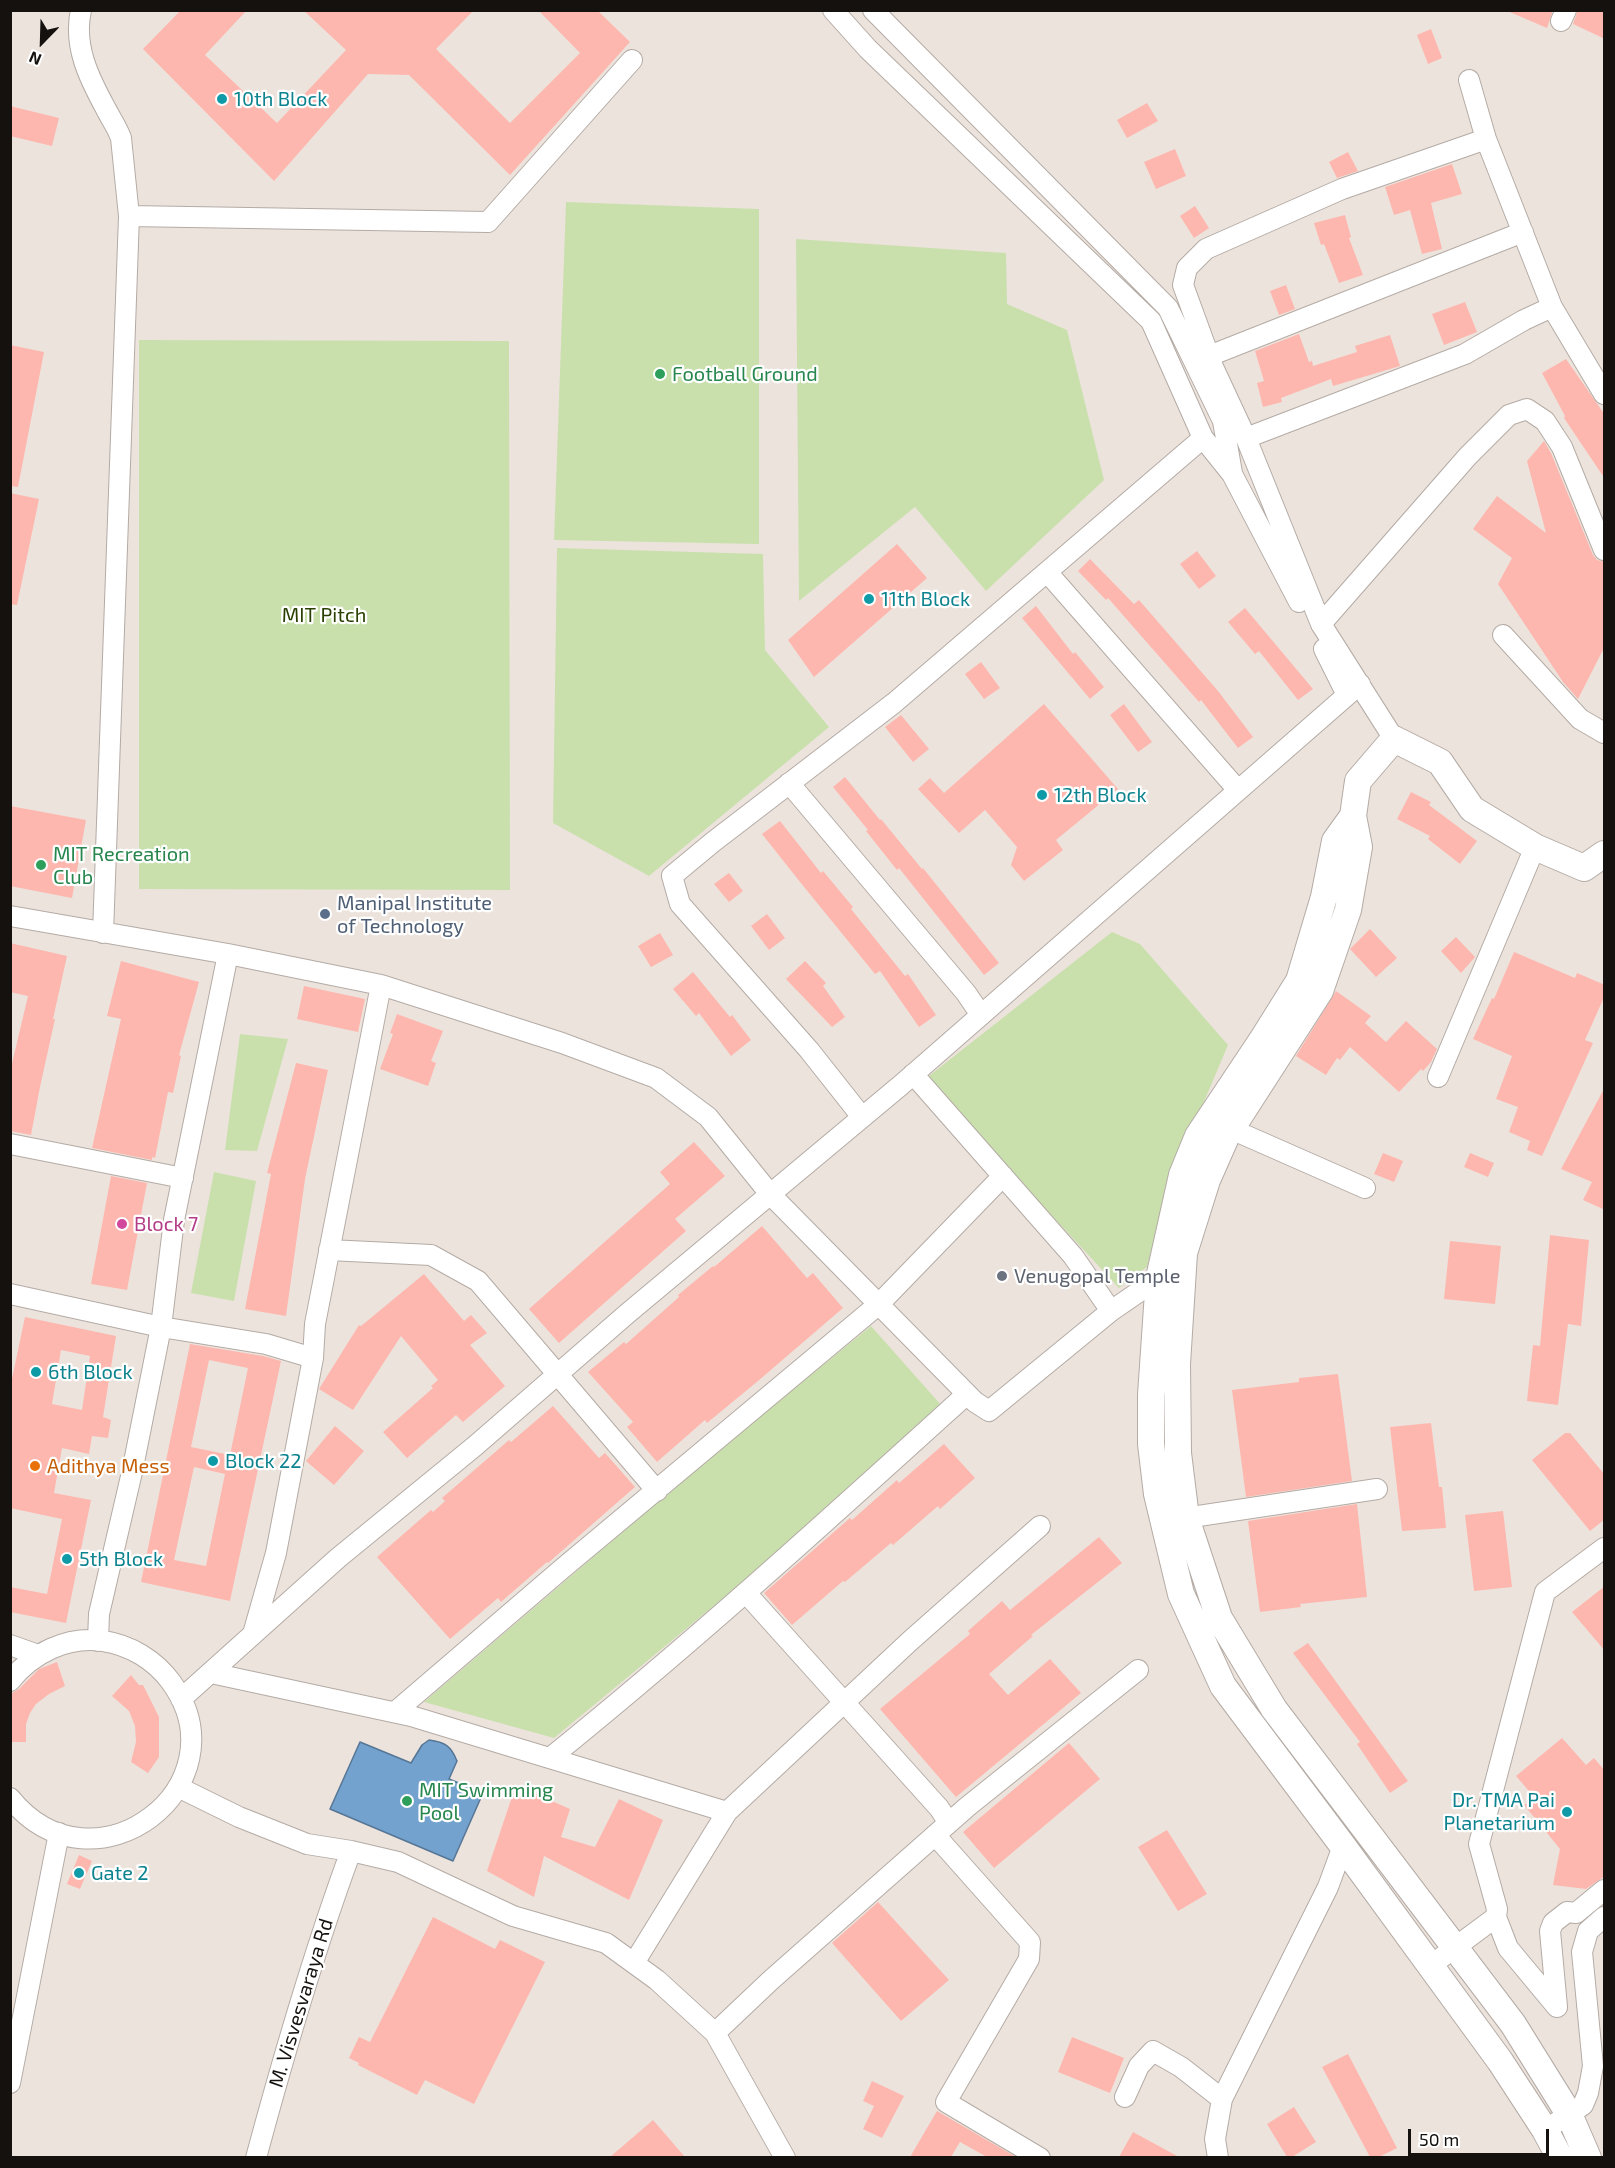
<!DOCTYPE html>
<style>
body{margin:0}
#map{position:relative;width:1615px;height:2168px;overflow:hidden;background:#ede3dd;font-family:"Exo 2",sans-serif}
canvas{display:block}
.frame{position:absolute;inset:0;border:12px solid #14110f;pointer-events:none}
.north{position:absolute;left:12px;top:12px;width:60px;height:60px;-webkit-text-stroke:4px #fff;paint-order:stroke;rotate:203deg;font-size:16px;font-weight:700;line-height:24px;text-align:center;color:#14110f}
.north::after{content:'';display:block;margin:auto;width:21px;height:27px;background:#14110f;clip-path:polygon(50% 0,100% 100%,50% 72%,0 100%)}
.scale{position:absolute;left:1408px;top:2129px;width:141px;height:27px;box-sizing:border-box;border:3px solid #14110f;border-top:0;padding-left:8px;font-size:18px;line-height:21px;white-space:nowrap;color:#14110f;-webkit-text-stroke:4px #fff;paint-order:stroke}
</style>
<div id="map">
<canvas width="1615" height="2168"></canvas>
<div class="frame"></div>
<div class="north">N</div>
<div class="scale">50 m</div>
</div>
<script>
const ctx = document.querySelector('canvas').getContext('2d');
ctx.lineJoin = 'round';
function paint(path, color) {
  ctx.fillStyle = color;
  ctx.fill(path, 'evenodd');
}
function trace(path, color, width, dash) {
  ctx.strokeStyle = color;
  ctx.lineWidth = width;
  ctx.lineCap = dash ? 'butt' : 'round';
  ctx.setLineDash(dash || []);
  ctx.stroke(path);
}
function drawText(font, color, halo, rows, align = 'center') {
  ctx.font = font + ' "Exo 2",sans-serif';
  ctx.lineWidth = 4.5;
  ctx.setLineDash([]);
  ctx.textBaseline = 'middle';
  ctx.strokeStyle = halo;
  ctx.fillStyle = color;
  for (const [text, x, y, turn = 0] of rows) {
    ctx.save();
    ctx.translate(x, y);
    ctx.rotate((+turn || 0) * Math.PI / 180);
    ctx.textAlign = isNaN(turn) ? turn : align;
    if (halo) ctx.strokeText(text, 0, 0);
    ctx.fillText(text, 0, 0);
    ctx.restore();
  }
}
const green = new Path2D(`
 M 566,202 L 759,209 L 759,544 L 554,540 Z
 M 796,239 L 1006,253 L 1007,304 L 1067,330 L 1104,480 L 986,591 L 915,507 L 799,601 Z
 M 139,340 L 509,341 L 510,890 L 139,889 Z
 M 557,548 L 763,554 L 765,650 L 829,727 L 649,876 L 553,823 Z
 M 1112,932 L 1140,944 L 1228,1045 L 1168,1187 L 1147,1267 L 1119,1288 L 925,1079 Z
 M 240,1034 L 288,1039 L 257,1151 L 225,1150 Z
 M 214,1172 L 256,1181 L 234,1301 L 191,1293 Z
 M 871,1326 L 942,1406 L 779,1552 L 554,1738 L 424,1702 L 703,1463 Z`);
const water = new Path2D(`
 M 429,1740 C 445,1742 451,1746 457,1761 L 449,1779 L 483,1793 L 453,1861 L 330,1809 L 360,1742 L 411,1763 L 422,1745 Z`);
const building = new Path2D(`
 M 181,10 L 247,10 L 205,55 L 277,123 L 346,50 L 303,10 L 474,10 L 436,49 L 510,123 L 580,53 L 538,10 L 597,10 L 630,42 L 510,175 L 409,75 L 368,74 L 274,181 L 143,49 Z
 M 1505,10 L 1553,10 L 1547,28 Z
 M 1578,10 L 1599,10 L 1605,13 L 1605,39 L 1573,24 Z
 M 1431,29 L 1442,58 L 1428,64 L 1417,35 Z
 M 1147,103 L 1158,121 L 1127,138 L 1117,120 Z
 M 10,106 L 59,118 L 52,146 L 10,136 Z
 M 1175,149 L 1186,176 L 1156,189 L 1144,162 Z
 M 1348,152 L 1358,171 L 1337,178 L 1329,162 Z
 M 1452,164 L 1462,194 L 1431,203 L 1442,249 L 1422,254 L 1410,210 L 1394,215 L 1385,187 Z
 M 1195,206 L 1209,228 L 1194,238 L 1180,216 Z
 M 1345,215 L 1351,237 L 1349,238 L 1363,275 L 1339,283 L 1324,244 L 1321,245 L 1314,223 Z
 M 1286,285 L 1295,309 L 1279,315 L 1270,291 Z
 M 1465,302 L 1477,332 L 1444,345 L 1432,314 Z
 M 1299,334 L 1309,362 L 1312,361 L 1313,366 L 1357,352 L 1355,346 L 1390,335 L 1400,366 L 1333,386 L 1331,379 L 1281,398 L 1282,402 L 1263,407 L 1257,383 L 1264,381 L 1255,351 Z
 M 10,345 L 44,352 L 18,487 L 10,486 Z
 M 1566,359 L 1605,415 L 1605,479 L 1564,418 L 1565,416 L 1542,373 Z
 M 1544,441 L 1551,453 L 1593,555 L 1597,560 L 1605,562 L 1605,646 L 1578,699 L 1563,682 L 1498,584 L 1512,558 L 1473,529 L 1497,496 L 1546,533 L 1527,461 Z
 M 10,493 L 39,499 L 17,605 L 10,604 Z
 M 897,544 L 927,578 L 814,677 L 788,640 Z
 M 1197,551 L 1216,576 L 1199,589 L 1180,564 Z
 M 1090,559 L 1134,604 L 1139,600 L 1218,691 L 1253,737 L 1238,748 L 1201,700 L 1199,702 L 1108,598 L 1106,600 L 1078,571 Z
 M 1036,606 L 1073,654 L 1075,652 L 1104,687 L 1090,699 L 1022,618 Z
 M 1245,608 L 1313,689 L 1298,700 L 1259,651 L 1255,654 L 1228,622 Z
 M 981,662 L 1000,688 L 984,699 L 965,674 Z
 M 1044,704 L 1118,789 L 1056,840 L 1063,850 L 1024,881 L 1011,865 L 1017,847 L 985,810 L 959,833 L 918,789 L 930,778 L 944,793 Z
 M 1124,704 L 1152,742 L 1138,752 L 1110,715 Z
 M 901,715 L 929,749 L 913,762 L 885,727 Z
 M 845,777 L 880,820 L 881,819 L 922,869 L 923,868 L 999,963 L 984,975 L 899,868 L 897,870 L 866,831 L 868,830 L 833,787 Z
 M 1411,792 L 1431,802 L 1429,805 L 1477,841 L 1460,864 L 1428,839 L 1430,836 L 1397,819 Z
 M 10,806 L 86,820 L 72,898 L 10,886 Z
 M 780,821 L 821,873 L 823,871 L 853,907 L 851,909 L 905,976 L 908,974 L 936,1015 L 919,1027 L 880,971 L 875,974 L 800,882 L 762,834 Z
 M 729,873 L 743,891 L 729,902 L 714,884 Z
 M 767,914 L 785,938 L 769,950 L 751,926 Z
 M 1370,929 L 1397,958 L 1376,977 L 1350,949 Z
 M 660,933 L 673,955 L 651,967 L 638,946 Z
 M 1456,937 L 1475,957 L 1461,973 L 1441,951 Z
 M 10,943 L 67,956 L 53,1019 L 55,1019 L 40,1087 L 31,1135 L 10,1131 L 10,1072 L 28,996 L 10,992 Z
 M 1514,952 L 1575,978 L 1577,973 L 1605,985 L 1605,995 L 1585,1040 L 1593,1043 L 1542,1156 L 1527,1150 L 1530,1141 L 1509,1132 L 1518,1107 L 1496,1099 L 1512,1056 L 1473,1039 L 1492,998 L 1494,999 Z
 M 121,961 L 199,982 L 179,1055 L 181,1056 L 173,1093 L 168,1092 L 155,1158 L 152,1157 L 152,1160 L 92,1148 L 121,1019 L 107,1016 Z
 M 805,961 L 826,983 L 823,986 L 845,1017 L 832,1027 L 786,979 Z
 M 693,972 L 730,1017 L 732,1015 L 751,1040 L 731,1056 L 699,1013 L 696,1016 L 673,989 Z
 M 304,986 L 365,999 L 358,1032 L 297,1019 Z
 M 1336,991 L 1371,1016 L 1365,1023 L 1386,1042 L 1406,1021 L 1437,1049 L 1431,1062 L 1423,1071 L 1421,1069 L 1399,1092 L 1350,1047 L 1340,1060 L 1337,1058 L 1326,1075 L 1296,1056 Z
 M 397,1014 L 443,1031 L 431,1061 L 436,1063 L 428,1086 L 380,1069 L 393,1034 L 390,1033 Z
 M 296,1063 L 328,1070 L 305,1179 L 286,1316 L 245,1309 L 271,1174 L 267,1173 Z
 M 1605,1087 L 1605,1210 L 1583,1200 L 1592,1182 L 1561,1169 Z
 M 694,1142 L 725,1176 L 675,1219 L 686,1231 L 559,1343 L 529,1309 L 670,1184 L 660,1172 Z
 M 1383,1153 L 1403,1161 L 1394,1182 L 1374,1174 Z
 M 1470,1153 L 1494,1163 L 1488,1177 L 1464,1167 Z
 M 111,1176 L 147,1183 L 127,1290 L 91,1284 Z
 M 762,1226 L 807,1278 L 813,1273 L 843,1308 L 758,1381 L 707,1423 L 705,1420 L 657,1462 L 627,1427 L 633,1422 L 588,1372 L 624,1342 L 626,1344 L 679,1297 L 678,1295 L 713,1266 L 714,1267 Z
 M 1550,1235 L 1589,1240 L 1581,1326 L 1568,1324 L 1558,1405 L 1527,1401 L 1533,1345 L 1540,1346 Z
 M 1450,1241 L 1501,1246 L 1495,1304 L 1444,1299 Z
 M 424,1274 L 464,1321 L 471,1315 L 487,1333 L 470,1345 L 505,1386 L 463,1422 L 456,1415 L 407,1458 L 383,1432 L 433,1388 L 431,1386 L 438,1380 L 401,1336 L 353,1410 L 319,1389 L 359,1325 L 361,1326 Z
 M 25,1317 L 116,1336 L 103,1417 L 111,1420 L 108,1438 L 92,1436 L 89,1454 L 62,1448 L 54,1493 L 91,1500 L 66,1623 L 10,1612 L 10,1587 L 47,1594 L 62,1519 L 10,1508 L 10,1388 ZM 61,1350 L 90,1356 L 82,1410 L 52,1404 Z
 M 190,1344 L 263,1356 L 281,1361 L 230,1601 L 141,1582 ZM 209,1360 L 248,1368 L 230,1455 L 191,1447 ZM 194,1467 L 225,1474 L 206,1566 L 174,1560 Z
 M 1338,1374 L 1352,1481 L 1246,1497 L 1232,1390 L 1299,1382 L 1299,1378 Z
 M 553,1406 L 599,1458 L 605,1453 L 635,1487 L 548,1563 L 547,1562 L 501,1602 L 498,1598 L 450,1639 L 377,1557 L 431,1510 L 433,1512 L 445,1501 L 442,1498 L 509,1440 L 511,1442 Z
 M 1431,1423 L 1439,1487 L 1442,1487 L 1446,1528 L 1402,1531 L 1390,1427 Z
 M 335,1426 L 364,1451 L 334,1485 L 306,1461 Z
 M 1565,1433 L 1570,1433 L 1605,1475 L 1605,1519 L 1590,1531 L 1532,1460 Z
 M 944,1444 L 975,1478 L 940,1509 L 938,1506 L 893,1545 L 891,1543 L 845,1582 L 843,1581 L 792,1625 L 764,1593 L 850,1518 L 852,1520 L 897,1480 L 899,1483 Z
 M 1357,1504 L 1367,1597 L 1300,1604 L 1301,1607 L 1260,1612 L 1248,1521 Z
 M 1503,1511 L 1512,1587 L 1474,1591 L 1465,1515 Z
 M 1099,1537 L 1122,1563 L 1031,1635 L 1033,1636 L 989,1674 L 1008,1695 L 1050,1659 L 1081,1693 L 956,1797 L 880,1709 L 970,1634 L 968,1631 L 1002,1601 L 1010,1610 Z
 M 1605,1586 L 1605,1651 L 1572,1612 Z
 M 1308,1643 L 1408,1781 L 1390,1793 L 1357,1744 L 1360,1742 L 1293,1653 Z
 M 57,1662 L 65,1686 L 49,1694 L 36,1704 L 30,1713 L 26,1724 L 26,1742 L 10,1742 L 12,1693 L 19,1689 L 39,1669 Z
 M 131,1675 L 139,1685 L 143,1685 L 159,1717 L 159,1757 L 148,1773 L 131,1762 L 136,1742 L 135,1726 L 129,1711 L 112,1696 Z
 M 1562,1738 L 1586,1765 L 1594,1758 L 1605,1771 L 1605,1876 L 1586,1889 L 1553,1885 L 1560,1849 L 1524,1805 L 1535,1798 L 1516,1776 Z
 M 1069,1743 L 1100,1779 L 994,1868 L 963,1832 Z
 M 516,1785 L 570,1809 L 561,1837 L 595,1847 L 619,1799 L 663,1820 L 629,1900 L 544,1856 L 534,1897 L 487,1871 Z
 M 1167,1830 L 1207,1894 L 1178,1911 L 1138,1847 Z
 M 79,1855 L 92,1861 L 80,1889 L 67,1884 Z
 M 878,1902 L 949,1980 L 901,2021 L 832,1943 Z
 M 433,1917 L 495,1949 L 500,1940 L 545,1962 L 474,2104 L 425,2080 L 417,2095 L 358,2065 L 359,2063 L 349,2058 L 359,2037 L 370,2042 Z
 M 1072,2037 L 1124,2058 L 1110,2093 L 1058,2072 Z
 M 1348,2054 L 1397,2148 L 1379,2157 L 1370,2157 L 1322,2067 Z
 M 872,2081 L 904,2096 L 882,2138 L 863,2129 L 874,2106 L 863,2101 Z
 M 1294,2107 L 1316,2142 L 1292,2157 L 1287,2157 L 1267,2124 Z
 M 937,2111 L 949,2118 L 1016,2157 L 987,2157 L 960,2142 L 951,2157 L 910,2157 Z
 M 653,2120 L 685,2157 L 610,2157 Z
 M 1133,2132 L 1179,2157 L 1119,2157 Z`);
const minor = new Path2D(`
 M 81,10 C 73,46 89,78 106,109 C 111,119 117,127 121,138 L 129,216
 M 833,10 L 868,49 L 1151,321 L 1203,438 L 1232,474 L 1299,602
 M 873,10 L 1168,308 L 1223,421 L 1232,473
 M 1561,21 L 1566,10
 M 1469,80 L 1486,139
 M 1209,356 L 1523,232
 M 1246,438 L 1465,354 L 1524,320 L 1552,307
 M 1047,572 L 1237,789
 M 1321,624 L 1468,456 L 1509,415 L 1527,409 L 1545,421 L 1562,447 L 1604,550
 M 1503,635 L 1580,719 L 1604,733
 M 1324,649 L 1347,695
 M 1394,739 L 1321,624 L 1246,438 L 1213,367 L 1183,285 L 1187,268 L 1206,249 L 1342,189 L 1486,139 L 1552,307 L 1604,394
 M 789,783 L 966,993 L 981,1015
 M 10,916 L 228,954 L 174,1220 L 161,1327 L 10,1294
 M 103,933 L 129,216 L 488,222 L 632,60
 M 228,954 L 381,985
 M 913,1074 L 1073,1256 L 1111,1311
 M 1438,1077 L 1535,847
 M 862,1117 L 809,1050 L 680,904 L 672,876 L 713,842 L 894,703 L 1203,438
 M 1231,1129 L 1365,1188
 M 10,1144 L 183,1178
 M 329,1250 L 431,1255 L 478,1281 L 657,1491
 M 313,1358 L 315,1324 L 381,985 L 562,1043 L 656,1078 L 708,1117 L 770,1194 L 975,1402 L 989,1411 L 1111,1311 L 1159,1278
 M 1172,1520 L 1377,1489
 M 746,1593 L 939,1808 L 949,1823
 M 98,1641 L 99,1614 L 132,1472 L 161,1327 L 266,1344 L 313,1358 L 276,1553 L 253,1634
 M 10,1645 L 38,1655
 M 211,1673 L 411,1716 L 727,1812 L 910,1641 L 1040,1526
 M 10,1681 C 32,1653 67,1636 103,1641 C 130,1645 155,1660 171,1682 C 246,1785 94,1902 10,1798
 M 181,1699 L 338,1558 L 475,1446 L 628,1313 L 901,1085 L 1360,684
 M 395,1712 L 563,1568 L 879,1304 L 1003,1176
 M 550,1758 C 694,1642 830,1518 967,1394
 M 178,1787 L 239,1817 L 307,1844 L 351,1851 L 398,1862 L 513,1916 L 606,1943 L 657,1980 L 715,2033 L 785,2158
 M 935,1835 L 1030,1942 L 1029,1959 L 946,2102 L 1040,2158
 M 1496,1917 L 1508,1948 L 1557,2007 L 1550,1931 L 1553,1923 L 1567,1912 L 1576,1913 L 1604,1890
 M 634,1963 L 727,1812
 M 1430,1966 L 1496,1917 L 1497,1909 L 1479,1844 L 1545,1592 L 1604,1548
 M 715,2033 L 771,1980 L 967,1807 L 1138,1670
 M 10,2083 L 59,1833
 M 1125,2097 L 1139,2066 L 1153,2051 L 1181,2067 L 1222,2099 L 1328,1887 L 1343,1846
 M 1545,2130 L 1583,2105 L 1588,2093 L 1593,2066 L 1582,1952 L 1588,1931 L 1604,1917
 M 256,2158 C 284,2054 314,1951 351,1851
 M 1218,2158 L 1215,2139 L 1222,2099`);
const major = new Path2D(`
 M 1353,816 L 1335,841 L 1324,897 L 1299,981 L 1264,1037 L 1198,1136 L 1182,1175 L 1159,1278 L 1151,1395 L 1151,1444 L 1157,1494 L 1181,1594 L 1223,1686 L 1343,1846 L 1500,2061 L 1545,2130 L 1560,2158
 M 1588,2158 L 1569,2114 L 1513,2024 L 1274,1709 L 1219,1618 L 1186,1518 L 1178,1453 L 1177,1364 L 1184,1253 L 1207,1180 L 1226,1137 L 1320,991 L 1348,910 L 1359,847 L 1353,816 L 1358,781 L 1394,739 L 1440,762 L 1472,809 L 1535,847 L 1584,868 L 1604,854`);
const markers = [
 [222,99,6,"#0f9aa8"],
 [660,374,6,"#2e9e5b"],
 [869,599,6,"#0f9aa8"],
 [1042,795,6,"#0f9aa8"],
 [41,865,6,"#2e9e5b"],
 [325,914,6,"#5c6f8a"],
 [122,1224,6,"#d1479c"],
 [1002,1276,6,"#6b7280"],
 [36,1372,6,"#0f9aa8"],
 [213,1461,6,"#0f9aa8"],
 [35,1466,6,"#e8710a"],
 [67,1559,6,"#0f9aa8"],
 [407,1801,6,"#2e9e5b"],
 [1567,1812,6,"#0f9aa8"],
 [79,1873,6,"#0f9aa8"]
];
const cultureNames = [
 ["10th Block",234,99],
 ["11th Block",881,599],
 ["12th Block",1054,795],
 ["6th Block",48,1372],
 ["Block 22",225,1461],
 ["5th Block",79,1559],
 ["Dr. TMA Pai",1555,1800,"right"],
 ["Planetarium",1555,1823,"right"],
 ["Gate 2",91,1873]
];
const leisureNames = [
 ["Football Ground",672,374],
 ["MIT Recreation",53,854],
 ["Club",53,877],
 ["MIT Swimming",419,1790],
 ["Pool",419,1813]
];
const parkNames = [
 ["MIT Pitch",324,615]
];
const serviceNames = [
 ["Manipal Institute",337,903],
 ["of Technology",337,926]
];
const hotelNames = [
 ["Block 7",134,1224]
];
const worshipNames = [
 ["Venugopal Temple",1014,1276]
];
const foodNames = [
 ["Adithya Mess",47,1466]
];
const streetNames = [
 ["M. Visvesvaraya Rd",301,2003,-73]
];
paint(green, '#c9e0ad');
paint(water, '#73a2cf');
trace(water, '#567695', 1.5);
paint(building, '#fdb7ae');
trace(minor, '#b4aba5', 22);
trace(major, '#b4aba5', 28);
trace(minor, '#fff', 20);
trace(major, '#fff', 26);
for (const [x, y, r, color] of markers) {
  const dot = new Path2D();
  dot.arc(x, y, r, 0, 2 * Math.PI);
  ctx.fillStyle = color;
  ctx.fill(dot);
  trace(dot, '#fff', 2);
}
drawText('20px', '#0d838f', '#fff', cultureNames, 'left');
drawText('20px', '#27864d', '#fff', leisureNames, 'left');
drawText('20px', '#2a4000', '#fff', parkNames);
drawText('20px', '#4e5e75', '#fff', serviceNames, 'left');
drawText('20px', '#b23c85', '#fff', hotelNames, 'left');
drawText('20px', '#5b616d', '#fff', worshipNames, 'left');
drawText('20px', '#c56008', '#fff', foodNames, 'left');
drawText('20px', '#14110f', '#fff', streetNames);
</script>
